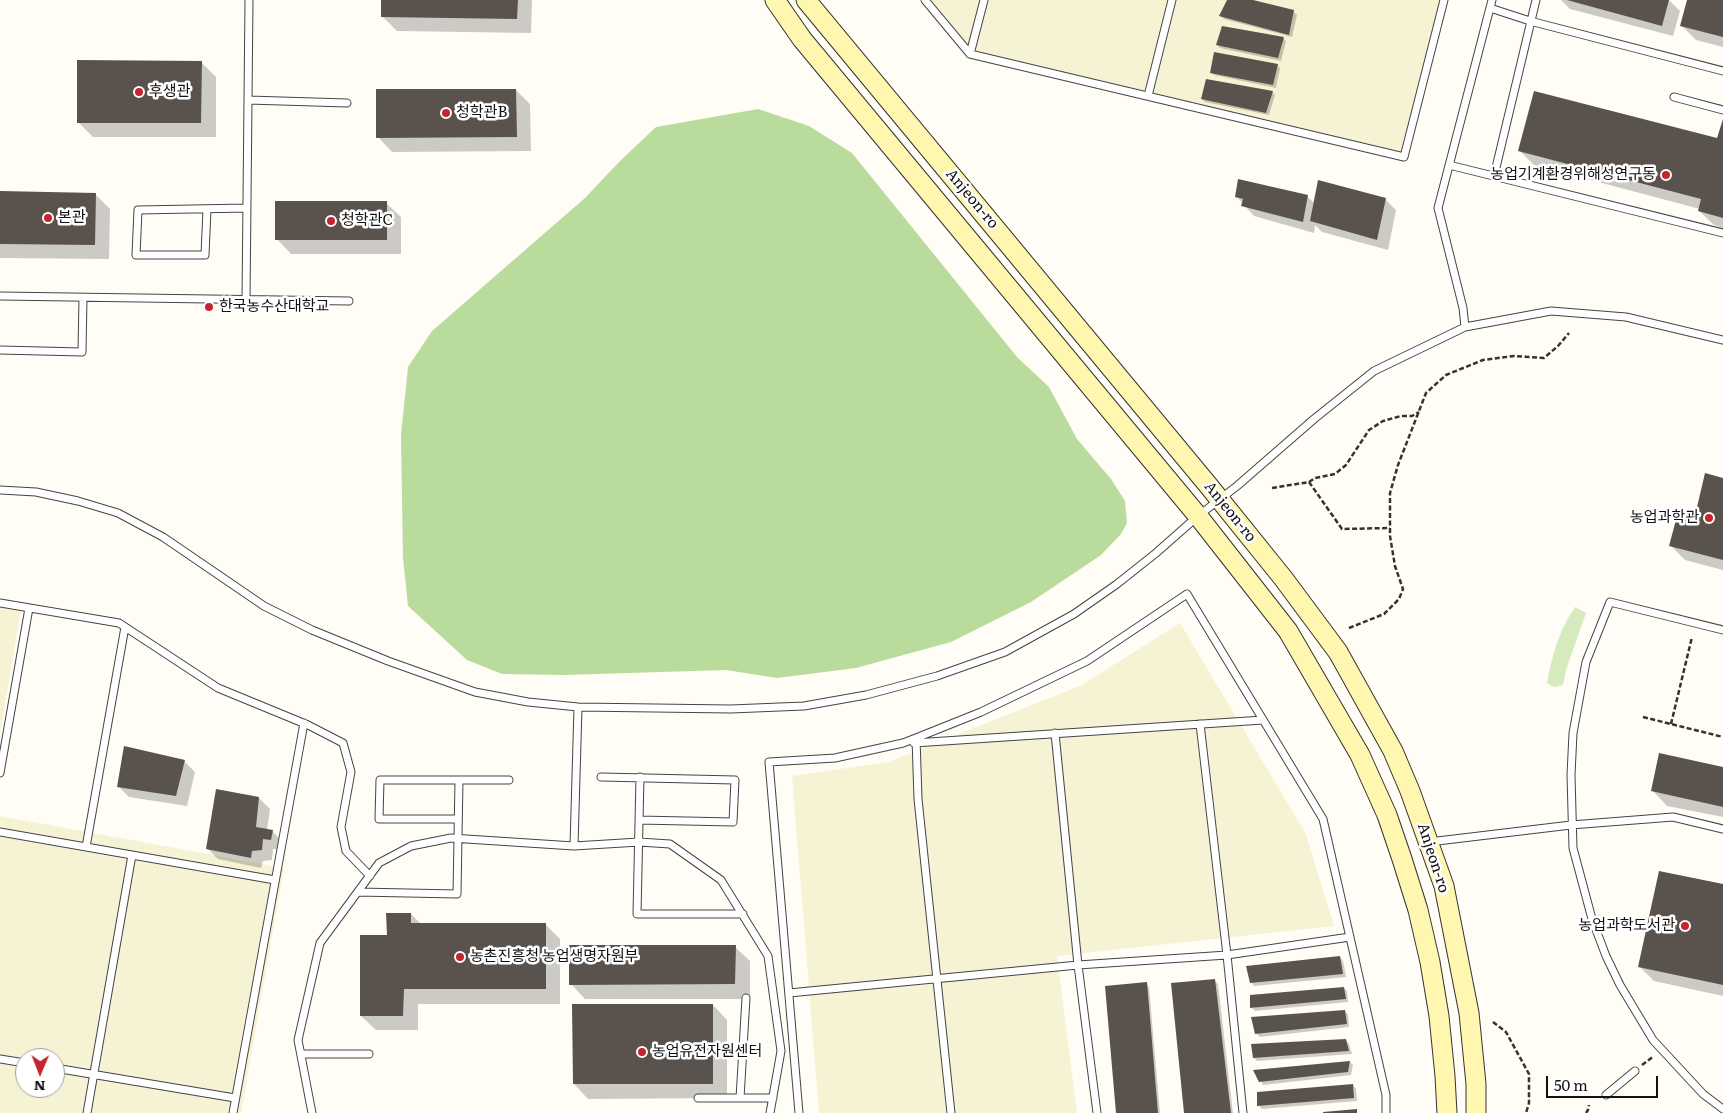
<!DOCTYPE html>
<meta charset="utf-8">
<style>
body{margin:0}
#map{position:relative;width:1723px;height:1113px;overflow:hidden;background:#fffdf5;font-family:Literata,serif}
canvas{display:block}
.north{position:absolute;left:15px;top:1048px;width:50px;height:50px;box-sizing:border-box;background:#fff;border:1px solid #a0a0a0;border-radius:50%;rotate:181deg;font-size:14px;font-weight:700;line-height:20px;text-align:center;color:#111}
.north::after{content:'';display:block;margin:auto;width:18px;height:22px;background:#c4262e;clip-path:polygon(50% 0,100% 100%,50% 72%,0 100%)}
.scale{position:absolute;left:1546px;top:1076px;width:112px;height:22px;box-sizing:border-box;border:2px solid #111;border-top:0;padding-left:6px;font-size:15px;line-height:18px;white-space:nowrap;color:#111;-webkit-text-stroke:4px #fff;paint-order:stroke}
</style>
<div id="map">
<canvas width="1723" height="1113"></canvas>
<div class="north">N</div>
<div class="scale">50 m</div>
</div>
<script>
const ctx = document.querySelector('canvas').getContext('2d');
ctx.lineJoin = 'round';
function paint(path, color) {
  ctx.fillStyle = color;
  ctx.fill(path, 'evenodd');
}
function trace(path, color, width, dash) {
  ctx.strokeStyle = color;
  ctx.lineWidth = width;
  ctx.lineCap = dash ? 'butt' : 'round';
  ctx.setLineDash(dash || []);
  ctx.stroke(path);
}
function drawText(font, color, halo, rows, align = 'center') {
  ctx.font = font + ' Literata,"Noto Sans KR",serif';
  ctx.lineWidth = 5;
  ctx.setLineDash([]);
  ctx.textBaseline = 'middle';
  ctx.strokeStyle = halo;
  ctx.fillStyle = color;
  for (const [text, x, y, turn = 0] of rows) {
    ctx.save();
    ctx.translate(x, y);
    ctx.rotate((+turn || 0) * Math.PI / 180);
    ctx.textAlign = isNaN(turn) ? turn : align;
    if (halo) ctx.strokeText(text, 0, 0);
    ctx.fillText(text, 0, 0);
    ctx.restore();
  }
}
const farmland = new Path2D(`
 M 928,0 L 1444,0 L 1404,157 L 970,54 Z
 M 0,606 L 21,610 L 0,734 Z
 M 1180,623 L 1306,834 L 1334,926 L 1057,956 L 1077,1113 L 819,1113 L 792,776 L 888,762 L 1080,686 Z
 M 0,816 L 284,868 L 241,1113 L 0,1113 ZM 25,1058 L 55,1058 L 55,1088 L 25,1088 Z`);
const green = new Path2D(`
 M 1575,607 L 1586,613 L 1566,670 L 1563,685 L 1554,687 L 1547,683 C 1552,656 1559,630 1575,607 Z`);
const forest = new Path2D(`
 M 758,109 L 809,126 L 852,153 L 1017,357 L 1049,387 L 1077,439 L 1111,479 L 1125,501 L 1127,523 L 1121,534 L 1101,555 L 1031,602 L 951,642 L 856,668 L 777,678 L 726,670 L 564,675 L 502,674 L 467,660 L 408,606 L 403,558 L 401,435 L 408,367 L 432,331 L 585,198 L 620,161 L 656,127 Z`);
const shadow = new Path2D(`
 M 382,0 L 532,0 L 531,33 L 397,31 L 382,16 Z
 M 1229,0 L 1247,0 L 1293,11 L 1297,15 L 1292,37 L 1224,19 L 1221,16 Z
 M 1561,0 L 1669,0 L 1680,11 L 1673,36 L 1570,9 Z
 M 1688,0 L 1723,0 L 1723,47 L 1696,40 L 1682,26 Z
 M 1283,38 L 1286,41 L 1281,61 L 1220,48 L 1217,45 Z
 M 201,62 L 216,77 L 216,137 L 93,137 L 78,122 Z
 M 1277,65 L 1280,68 L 1276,88 L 1214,75 L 1211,72 Z
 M 516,90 L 530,104 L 531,151 L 392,152 L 378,137 Z
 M 1272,92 L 1275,95 L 1269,115 L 1205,102 L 1202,99 Z
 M 1723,124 L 1723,228 L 1714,225 L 1699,211 L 1700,209 L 1534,165 L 1520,151 L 1718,140 Z
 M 0,192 L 95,194 L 110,209 L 109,259 L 0,258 Z
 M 1237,197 L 1308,197 L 1315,204 L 1385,199 L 1396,210 L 1388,250 L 1322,232 L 1315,225 L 1314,233 L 1254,216 Z
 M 386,203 L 401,217 L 401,254 L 291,254 L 277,239 Z
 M 1723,479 L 1723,570 L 1685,560 L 1671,546 L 1695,522 Z
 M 184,761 L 195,772 L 187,806 L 129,797 L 118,786 Z
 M 1723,768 L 1723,817 L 1667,806 L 1653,791 Z
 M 259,798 L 270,809 L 267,830 L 272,831 L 283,842 L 282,850 L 273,849 L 272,860 L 263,861 L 261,868 L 218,859 L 207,848 Z
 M 1723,885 L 1723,996 L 1654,981 L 1640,967 Z
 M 411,914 L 421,924 L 545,924 L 560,939 L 560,1004 L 418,1004 L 418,1030 L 376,1030 L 361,1016 L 388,936 Z
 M 735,947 L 750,961 L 750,999 L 585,999 L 571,984 Z
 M 1340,957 L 1343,961 L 1346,977 L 1254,986 L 1251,982 Z
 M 1214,980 L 1218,984 L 1233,1113 L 1185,1113 Z
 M 1146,984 L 1149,987 L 1160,1113 L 1117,1113 Z
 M 1344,988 L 1347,991 L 1348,1002 L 1255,1011 L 1252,1008 Z
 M 713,1005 L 727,1020 L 727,1098 L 588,1099 L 574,1084 Z
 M 1344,1011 L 1348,1014 L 1349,1027 L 1260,1037 L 1257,1034 Z
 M 1346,1041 L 1349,1044 L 1352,1054 L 1257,1061 L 1254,1058 Z
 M 1350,1062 L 1353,1065 L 1351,1075 L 1263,1085 L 1255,1071 Z
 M 1353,1085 L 1356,1089 L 1357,1101 L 1262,1109 L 1259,1106 L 1258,1093 Z`);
const building = new Path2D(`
 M 381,0 L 518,0 L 517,19 L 381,17 Z
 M 1227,0 L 1253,0 L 1294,10 L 1289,35 L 1219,16 Z
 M 1567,0 L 1669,0 L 1662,26 Z
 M 1687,0 L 1723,0 L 1723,37 L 1680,26 Z
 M 1222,26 L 1284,37 L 1278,58 L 1216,45 Z
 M 1214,52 L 1278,64 L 1273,85 L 1210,73 Z
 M 77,60 L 202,61 L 201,123 L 77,123 Z
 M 1206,79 L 1273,91 L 1266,113 L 1201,99 Z
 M 376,89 L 516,89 L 517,137 L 376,138 Z
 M 1534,91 L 1717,138 L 1723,119 L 1723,218 L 1698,211 L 1701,199 L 1518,151 Z
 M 1238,179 L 1308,195 L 1303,222 L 1241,206 L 1243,199 L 1235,197 Z
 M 1318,180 L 1386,198 L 1377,240 L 1310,221 Z
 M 0,191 L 96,193 L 95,245 L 0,244 Z
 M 275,201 L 387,201 L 387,240 L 275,240 Z
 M 1705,473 L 1723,478 L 1723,560 L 1669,546 L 1677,516 L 1694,520 Z
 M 124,746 L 185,760 L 176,796 L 117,787 Z
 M 1659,753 L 1723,767 L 1723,807 L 1651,791 Z
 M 216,789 L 259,797 L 256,827 L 273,830 L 271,840 L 263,839 L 262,850 L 252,851 L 251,858 L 206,849 Z
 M 1659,871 L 1723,884 L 1723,985 L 1638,967 Z
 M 386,913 L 411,913 L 411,923 L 546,923 L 546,989 L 404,989 L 403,1016 L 360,1016 L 360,935 L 387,935 Z
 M 569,945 L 736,945 L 735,984 L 569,985 Z
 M 1340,956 L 1343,974 L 1250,983 L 1246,966 Z
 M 1215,979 L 1231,1113 L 1184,1113 L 1171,983 Z
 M 1147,982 L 1158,1113 L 1116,1113 L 1105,986 Z
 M 1344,987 L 1346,999 L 1250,1008 L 1250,995 Z
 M 572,1004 L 713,1004 L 713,1084 L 573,1084 Z
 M 1345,1010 L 1347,1024 L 1255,1034 L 1251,1017 Z
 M 1346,1039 L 1349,1051 L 1253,1058 L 1251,1044 Z
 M 1350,1061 L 1348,1072 L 1259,1082 L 1253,1070 Z
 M 1353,1084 L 1354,1098 L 1257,1106 L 1257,1092 Z
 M 1357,1109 L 1357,1113 L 1323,1113 L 1323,1112 Z`);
const path = new Path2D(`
 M 1309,482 L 1315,478 L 1335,474 L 1346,465 L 1369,430 L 1383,421 L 1401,416 L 1412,416 L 1419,412
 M 1272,488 L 1309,482 L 1342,529 L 1390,528
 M 1349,628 L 1384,614 L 1399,599 L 1403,589 L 1395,566 L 1390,536 L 1390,493 L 1398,465 L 1426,393 L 1446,375 L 1483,360 L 1514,356 L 1544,358 L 1558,346 L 1569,333
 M 1643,717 L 1723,737
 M 1671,724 L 1692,637
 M 1493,1022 L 1506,1032 L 1529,1074 L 1529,1103 L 1526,1113
 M 1642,1065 L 1654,1056
 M 1586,1113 L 1588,1110 L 1589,1105`);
const lane = new Path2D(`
 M 925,0 L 970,54 L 1404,157 L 1444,0
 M 1490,8 L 1530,21 L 1723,71
 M 970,54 L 984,0
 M 1148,96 L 1172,0
 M 1674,97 L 1723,110
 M 248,100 L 347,103
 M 1449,165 L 1723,233
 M 1494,176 L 1536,0
 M 207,209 L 205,255 L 136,255 L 138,210 L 247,208
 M 0,296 L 349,301
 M 246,300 L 249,0
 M 1465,327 L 1463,308 L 1438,208 L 1492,0
 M 0,350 L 82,352 L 83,298
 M 0,490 L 36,492 L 78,501 L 118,513 L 163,537 L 264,606 L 312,630 L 388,661 L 475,692 L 528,702 L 578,707 L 731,709 L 804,706 L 866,695 L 937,676 L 1005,652 L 1074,614 L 1117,584 L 1156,553 L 1198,516 L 1237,486 L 1314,419 L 1374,371 L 1465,327 L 1551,311 L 1626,317 L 1723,340
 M 0,603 L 119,623 L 218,688 L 308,725 L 343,743 L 351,772 L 341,827 L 346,851 L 370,876
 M 1723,630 L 1610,602 L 1586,662 L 1573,733 L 1571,775 L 1573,848 L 1592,919 L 1606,956 L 1620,985 L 1653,1040 L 1703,1094 L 1723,1109
 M 1200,724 L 1227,955 L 1243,1113
 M 1055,733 L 1078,965 L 1097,1113
 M 916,738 L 918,799 L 951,1113
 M 914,743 L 1263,720
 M 0,773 L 29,608
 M 601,777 L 735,780 L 733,822 L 639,820
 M 640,777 L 637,914 L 743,914
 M 458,819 L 379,819 L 380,780 L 509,780
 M 0,832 L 275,880
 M 1429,842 L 1571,825 L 1673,817 L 1723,829
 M 574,846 L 578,707
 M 86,847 L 125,627
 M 358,892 L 457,894 L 459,780
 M 789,993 L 1078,965 L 1227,955 L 1350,937
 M 301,1054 L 369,1054
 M 0,1059 L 25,1063
 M 55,1068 L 235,1098
 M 1606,1095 L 1635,1071
 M 698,1098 L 773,1098
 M 740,1098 L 746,998
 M 87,1113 L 132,855
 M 233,1113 L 304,723
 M 312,1113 L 298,1040 L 320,943 L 379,863 L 411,846 L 451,838 L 574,846 L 639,842 L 670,844 L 721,880 L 768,956 L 781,1051 L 770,1113
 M 799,1113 L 769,762 L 835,758 L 903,743 L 916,738 L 981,712 L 1087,661 L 1187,594 L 1323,819 L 1386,1095 L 1386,1113`);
const secondary = new Path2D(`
 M 775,0 L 802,39 L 1198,516 L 1288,631 L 1360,755 L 1387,815 L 1402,859 L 1418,910 L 1430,962 L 1439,1016 L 1445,1076 L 1447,1113
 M 806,0 L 1208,485 L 1283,578 L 1338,652 L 1393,751 L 1410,791 L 1444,886 L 1469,1013 L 1476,1084 L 1476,1113`);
const markers = [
 [139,92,5,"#c4262e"],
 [446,113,5,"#c4262e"],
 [1666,175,5,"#c4262e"],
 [48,218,5,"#c4262e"],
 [331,221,5,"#c4262e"],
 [209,307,5,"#c4262e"],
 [1709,518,5,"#c4262e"],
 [1685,926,5,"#c4262e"],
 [460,957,5,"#c4262e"],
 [642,1052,5,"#c4262e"]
];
const poiNames = [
 ["후생관",149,92],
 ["청학관B",456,113],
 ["농업기계환경위해성연구동",1656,175,"right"],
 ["본관",58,218],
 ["청학관C",341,221],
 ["한국농수산대학교",219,307],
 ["농업과학관",1699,518,"right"],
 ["농업과학도서관",1675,926,"right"],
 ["농촌진흥청 농업생명자원부",470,957],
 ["농업유전자원센터",652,1052]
];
const streetNames = [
 ["Anjeon-ro",972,199,50],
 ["Anjeon-ro",1230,512,51],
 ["Anjeon-ro",1433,858,72]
];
paint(farmland, '#f6f3d4');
paint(green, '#d5ebbd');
paint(forest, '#b9dc9c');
paint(shadow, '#0003');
paint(building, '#5a524d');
trace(lane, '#444', 9);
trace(secondary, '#333', 21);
trace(path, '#333', 2.5, [5, 2.5]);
trace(lane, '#fff', 7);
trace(secondary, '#fff6b0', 19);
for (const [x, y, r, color] of markers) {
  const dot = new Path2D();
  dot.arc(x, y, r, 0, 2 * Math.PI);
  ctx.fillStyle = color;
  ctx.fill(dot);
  trace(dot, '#fff', 2);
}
drawText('15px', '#111', '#fff', poiNames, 'left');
drawText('15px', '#111', '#fff', streetNames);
</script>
